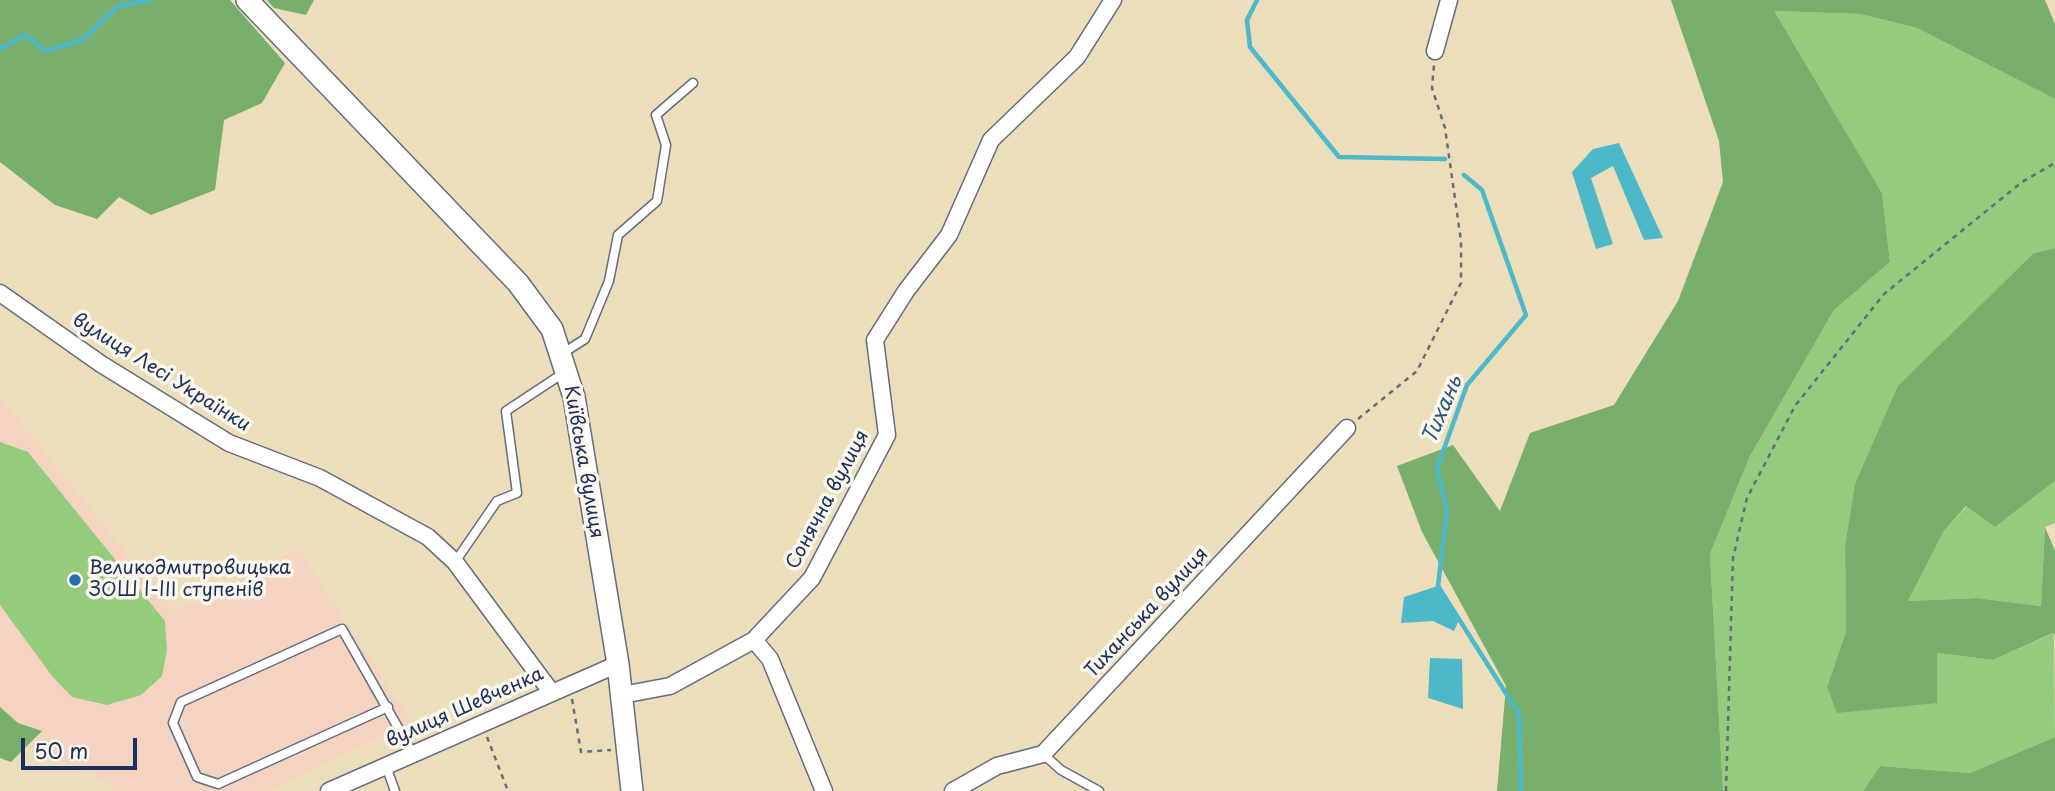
<!DOCTYPE html>
<meta charset="utf-8">
<style>
body{margin:0}
#map{position:relative;width:2055px;height:791px;overflow:hidden;background:#ecdebb;font-family:"Playpen Sans",sans-serif}
canvas{display:block}
.scale{position:absolute;left:21px;top:738px;width:116px;height:32px;box-sizing:border-box;border:4px solid #1b2f5e;border-top:0;padding-left:9px;font-size:21px;line-height:24px;white-space:nowrap;color:#1b2f5e;-webkit-text-stroke:5px #fbf7ec;paint-order:stroke}
</style>
<div id="map">
<canvas width="2055" height="791"></canvas>
<div class="scale">50 m</div>
</div>
<script>
const ctx = document.querySelector('canvas').getContext('2d');
ctx.lineJoin = 'round';
function paint(path, color) {
  ctx.fillStyle = color;
  ctx.fill(path, 'evenodd');
}
function trace(path, color, width, dash) {
  ctx.strokeStyle = color;
  ctx.lineWidth = width;
  ctx.lineCap = dash ? 'butt' : 'round';
  ctx.setLineDash(dash || []);
  ctx.stroke(path);
}
function drawText(font, color, halo, rows, align = 'center') {
  ctx.font = font + ' "Playpen Sans",sans-serif';
  ctx.lineWidth = 7;
  ctx.setLineDash([]);
  ctx.textBaseline = 'middle';
  ctx.strokeStyle = halo;
  ctx.fillStyle = color;
  for (const [text, x, y, turn = 0] of rows) {
    ctx.save();
    ctx.translate(x, y);
    ctx.rotate((+turn || 0) * Math.PI / 180);
    ctx.textAlign = isNaN(turn) ? turn : align;
    if (halo) ctx.strokeText(text, 0, 0);
    ctx.fillText(text, 0, 0);
    ctx.restore();
  }
}
const built = new Path2D(`
 M 0,397 L 175,612 L 299,549 L 412,723 L 266,791 L 117,791 L 90,772 L 31,750 L 0,725 Z`);
const green = new Path2D(`
 M 1773,11 L 1860,14 L 1917,28 L 2055,99 L 2055,248 L 2034,253 L 1845,548 L 1846,631 L 1827,687 L 1936,703 L 1937,653 L 1993,660 L 2054,633 L 2055,737 L 1970,773 L 1880,766 L 1863,791 L 1723,791 L 1710,554 L 1750,456 L 1834,310 L 1890,262 L 1882,193 Z
 M 0,442 L 28,452 L 165,621 L 167,650 L 162,676 L 141,695 L 107,705 L 72,697 L 52,676 L 0,605 Z
 M 2055,481 L 2055,523 L 2045,527 L 2041,606 L 1976,598 L 1908,601 L 1944,531 L 1967,506 L 1995,527 Z`);
const forest = new Path2D(`
 M 0,0 L 230,0 L 285,63 L 262,103 L 224,120 L 215,190 L 151,215 L 119,197 L 97,219 L 55,205 L 0,162 Z
 M 267,0 L 314,0 L 306,15 L 274,8 Z
 M 1671,0 L 2045,0 L 2055,24 L 2055,99 L 1917,28 L 1860,14 L 1774,11 L 1882,193 L 1890,262 L 1834,310 L 1750,456 L 1710,554 L 1723,791 L 1497,791 L 1506,686 L 1422,532 L 1397,466 L 1453,445 L 1500,511 L 1530,433 L 1614,405 L 1678,301 L 1723,182 L 1719,141 Z
 M 2055,248 L 2055,481 L 1995,527 L 1966,506 L 1944,531 L 1908,601 L 1976,598 L 2041,606 L 2045,527 L 2055,551 L 2055,635 L 2053,633 L 1993,660 L 1937,653 L 1937,703 L 1837,713 L 1827,687 L 1846,631 L 1845,548 L 1855,484 L 1898,386 L 2034,253 Z
 M 0,707 L 18,723 L 42,731 L 11,762 L 0,758 Z
 M 2055,737 L 2055,791 L 1863,791 L 1880,766 L 1970,773 Z`);
const water = new Path2D(`
 M 1619,143 L 1663,238 L 1644,240 L 1613,166 L 1591,178 L 1613,244 L 1596,249 L 1572,172 L 1593,149 Z
 M 1438,586 L 1459,620 L 1454,631 L 1433,621 L 1401,623 L 1404,597 Z
 M 1430,658 L 1462,659 L 1463,709 L 1428,698 Z`);
const stream = new Path2D(`
 M 1257,0 L 1247,20 L 1250,47 L 1339,157 L 1445,159
 M 0,49 L 25,35 L 46,51 L 82,40 L 118,6 L 151,0
 M 1464,175 L 1482,190 L 1526,315 L 1467,385 L 1437,468 L 1447,510 L 1438,586 L 1519,714 L 1521,791`);
const path = new Path2D(`
 M 1358,419 L 1417,371 L 1461,283 L 1461,241 L 1445,128 L 1432,88 L 1434,65
 M 572,699 L 581,752 L 611,750
 M 487,737 L 508,791
 M 1726,791 L 1733,558 L 1747,498 L 1795,406 L 1884,294 L 2022,182 L 2055,163`);
const service = new Path2D(`
 M 563,353 L 585,339 L 609,281 L 618,235 L 657,201 L 666,145 L 656,115 L 693,83
 M 455,562 L 497,501 L 517,493 L 506,411 L 565,372
 M 388,707 L 218,784 L 197,777 L 173,723 L 181,702 L 342,629 L 413,754
 M 1043,754 L 1061,770 L 1099,791
 M 386,766 L 395,791`);
const minor = new Path2D(`
 M 1435,51 L 1449,0
 M 0,293 L 101,364 L 229,443 L 320,478 L 428,537 L 455,562 L 552,693
 M 754,640 L 770,659 L 824,791
 M 622,695 L 670,686 L 754,640 L 812,578 L 887,435 L 875,340 L 906,291 L 949,235 L 991,140 L 1077,57 L 1113,0
 M 329,791 L 618,664
 M 953,791 L 997,766 L 1043,754 L 1347,428`);
const secondary = new Path2D(`
 M 247,0 L 518,283 L 552,329 L 574,397 L 618,664 L 632,791`);
const markers = [
 [75,580,7,"#1f6fb2"]
];
const streetNames = [
 ["вулиця Лесі Українки",161,373,32],
 ["Київська вулиця",583,462,80],
 ["Сонячна вулиця",828,500,-62],
 ["Тиханська вулиця",1147,613,-47],
 ["вулиця Шевченка",465,708,-24]
];
const poiNames = [
 ["Великодмитровицька",89,569],
 ["ЗОШ І-ІІІ ступенів",89,591]
];
const waterNames = [
 ["Тихань",1443,410,-67]
];
paint(built, '#f4d3c0');
paint(green, '#95cb7c');
paint(forest, '#78af6c');
paint(water, '#4cb8c8');
trace(stream, '#4cb8c8', 4.5);
trace(service, '#646c7f', 11);
trace(minor, '#646c7f', 19);
trace(secondary, '#646c7f', 24);
trace(path, '#646c7f', 2.5, [5, 5]);
trace(service, '#fff', 8);
trace(minor, '#fff', 16);
trace(secondary, '#fff', 21);
for (const [x, y, r, color] of markers) {
  const dot = new Path2D();
  dot.arc(x, y, r, 0, 2 * Math.PI);
  ctx.fillStyle = color;
  ctx.fill(dot);
  trace(dot, '#fbf7ec', 2.5);
}
drawText('19px', '#1b2f5e', '#fbf7ec', streetNames);
drawText('19px', '#1b2f5e', '#fbf7ec', poiNames, 'left');
drawText('italic 21px', '#2a587e', '#fbf7ec', waterNames);
</script>
